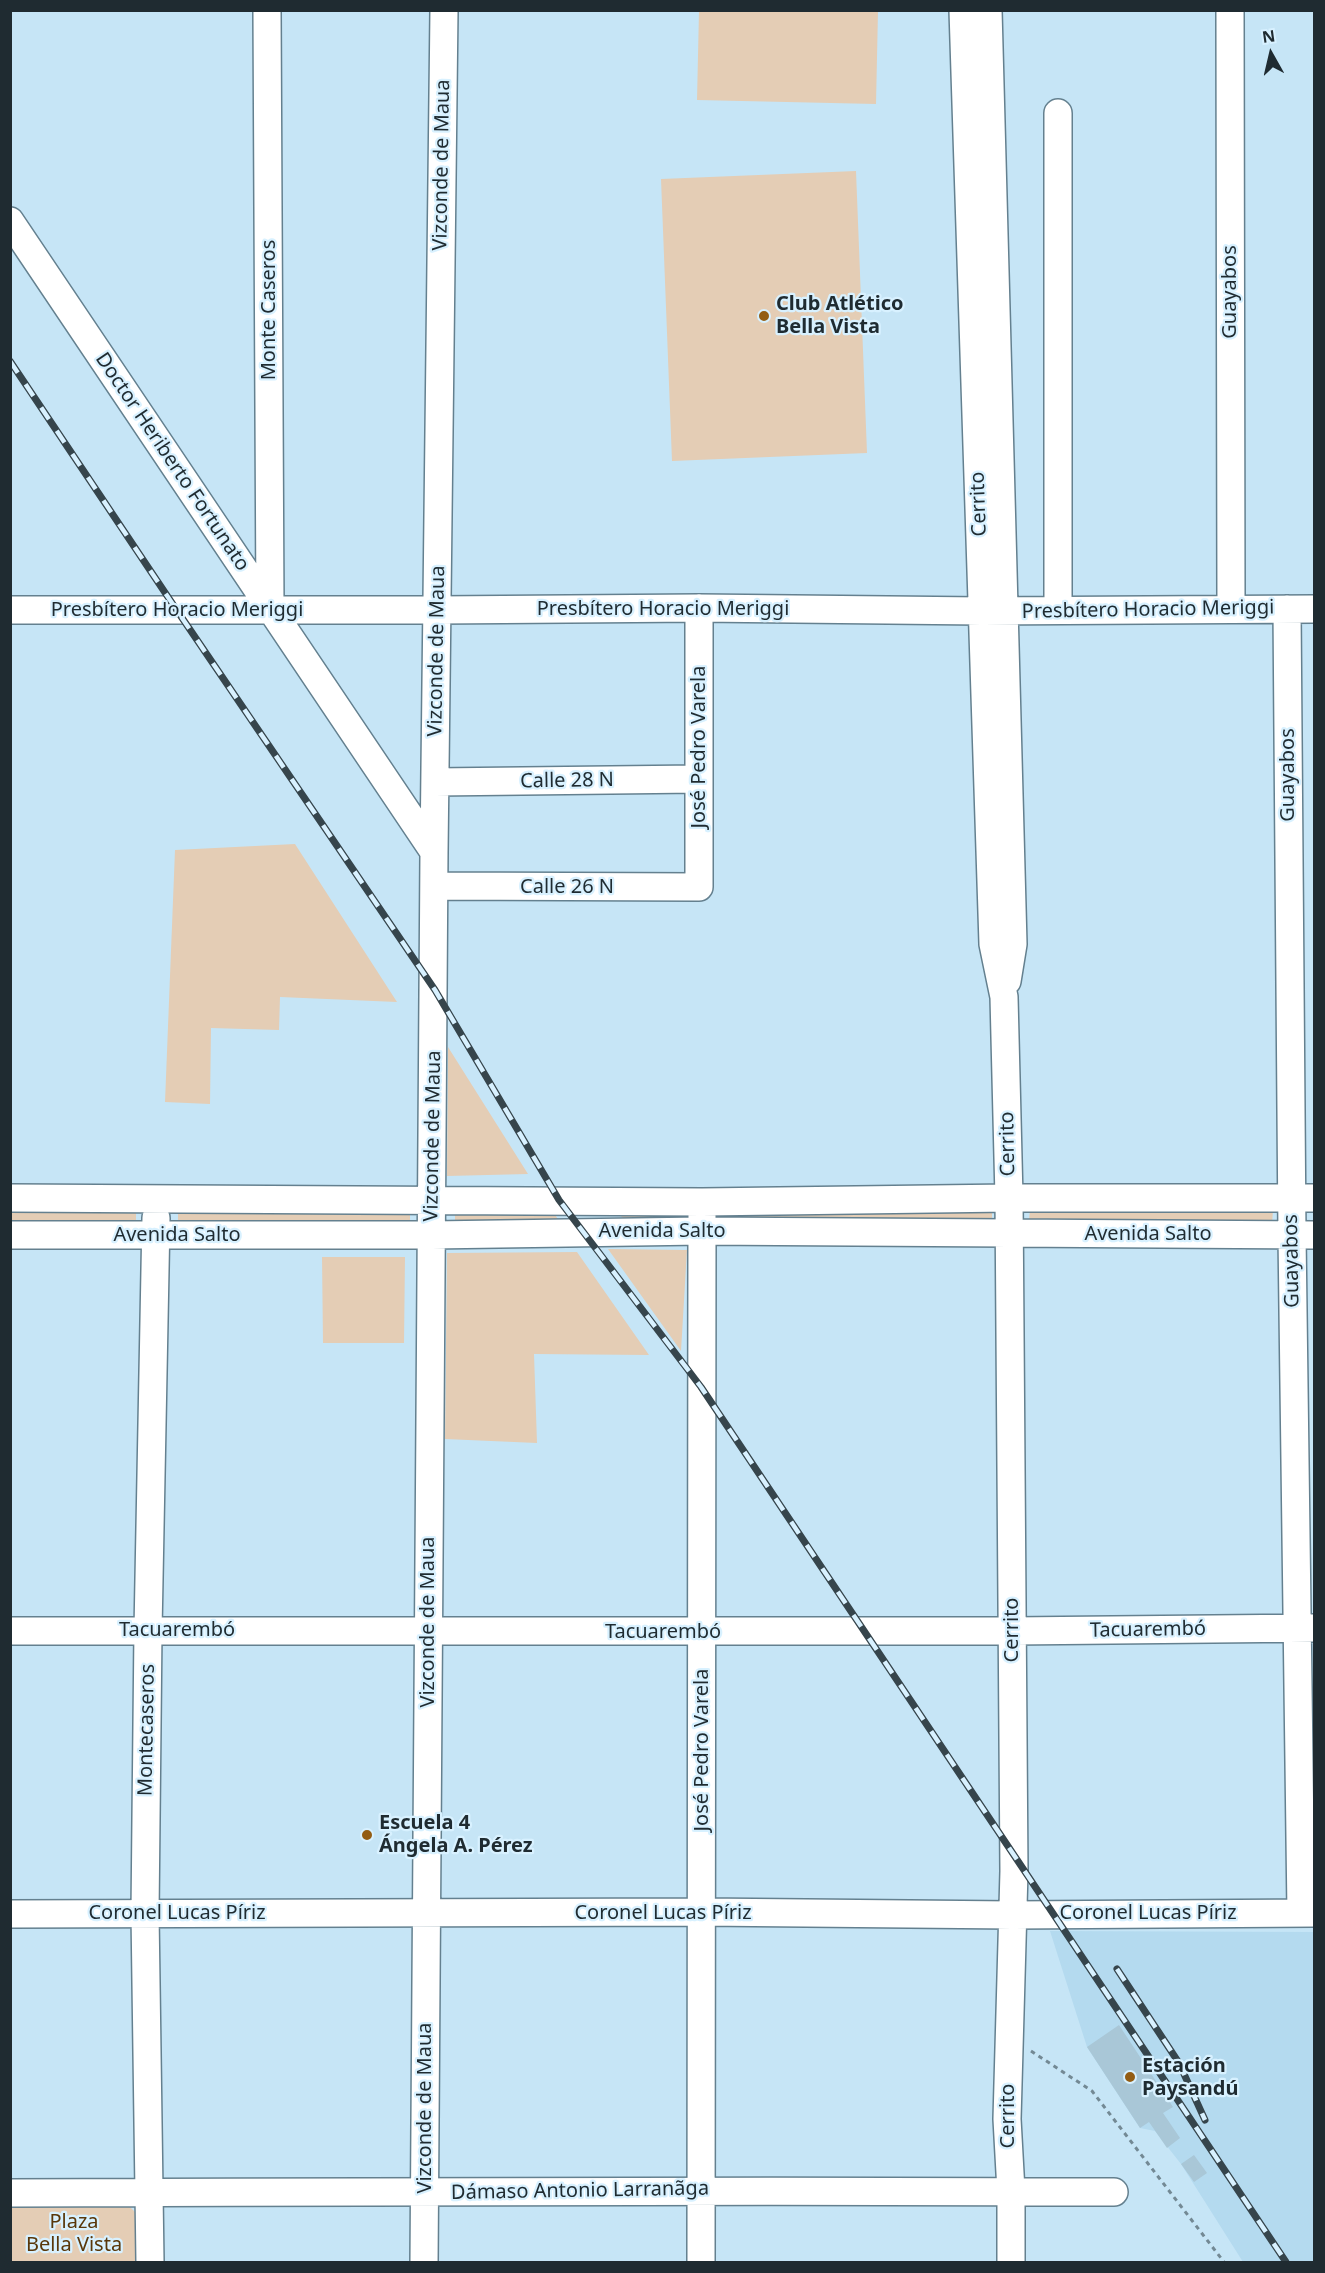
<!DOCTYPE html>
<meta charset="utf-8">
<style>
body{margin:0}
#map{position:relative;width:1325px;height:2273px;overflow:hidden;background:#c6e5f6;font-family:"Noto Sans",sans-serif}
canvas{display:block}
.frame{position:absolute;inset:0;border:12px solid #1f2b31;pointer-events:none}
.north{position:absolute;left:1241px;top:24px;width:60px;height:60px;-webkit-text-stroke:4px #d8f1ff;paint-order:stroke;rotate:352deg;font-size:16px;font-weight:700;line-height:24px;text-align:center;color:#1f2b31}
.north::after{content:'';display:block;margin:auto;width:21px;height:27px;background:#1f2b31;clip-path:polygon(50% 0,100% 100%,50% 72%,0 100%)}
</style>
<div id="map">
<canvas width="1325" height="2273"></canvas>
<div class="frame"></div>
<div class="north">N</div>
</div>
<script>
const ctx = document.querySelector('canvas').getContext('2d');
ctx.lineJoin = 'round';
function paint(path, color) {
  ctx.fillStyle = color;
  ctx.fill(path, 'evenodd');
}
function trace(path, color, width, dash) {
  ctx.strokeStyle = color;
  ctx.lineWidth = width;
  ctx.lineCap = dash ? 'butt' : 'round';
  ctx.setLineDash(dash || []);
  ctx.stroke(path);
}
function drawText(font, color, halo, rows, align = 'center') {
  ctx.font = font + ' "Noto Sans",sans-serif';
  ctx.lineWidth = 4.5;
  ctx.setLineDash([]);
  ctx.textBaseline = 'middle';
  ctx.strokeStyle = halo;
  ctx.fillStyle = color;
  for (const [text, x, y, turn = 0] of rows) {
    ctx.save();
    ctx.translate(x, y);
    ctx.rotate((+turn || 0) * Math.PI / 180);
    ctx.textAlign = isNaN(turn) ? turn : align;
    if (halo) ctx.strokeText(text, 0, 0);
    ctx.fillText(text, 0, 0);
    ctx.restore();
  }
}
const built = new Path2D(`
 M 1050,1931 L 1314,1932 L 1314,2262 L 1243,2262 L 1181,2164 L 1155,2131 L 1140,2128 L 1087,2047 Z`);
const green = new Path2D(`
 M 699,11 L 878,11 L 876,104 L 697,100 Z
 M 856,171 L 867,453 L 672,461 L 661,179 Z
 M 295,844 L 397,1002 L 280,997 L 279,1030 L 211,1028 L 210,1104 L 165,1102 L 175,850 Z
 M 448,1047 L 528,1174 L 447,1176 Z
 M 11,1207 L 136,1208 L 136,1227 L 11,1227 Z
 M 178,1207 L 410,1208 L 410,1222 L 178,1221 Z
 M 992,1207 L 992,1220 L 724,1223 L 724,1210 Z
 M 1030,1208 L 1273,1210 L 1272,1224 L 1029,1221 Z
 M 455,1210 L 552,1210 L 561,1224 L 455,1223 Z
 M 616,1211 L 684,1212 L 683,1222 L 627,1222 Z
 M 608,1249 L 687,1250 L 681,1351 Z
 M 577,1252 L 649,1355 L 534,1354 L 537,1443 L 445,1439 L 447,1253 Z
 M 322,1257 L 405,1257 L 404,1343 L 323,1343 Z
 M 11,2205 L 129,2206 L 137,2214 L 138,2262 L 11,2262 Z`);
const building = new Path2D(`
 M 1119,2025 L 1173,2107 L 1163,2113 L 1180,2138 L 1167,2148 L 1149,2122 L 1140,2128 L 1087,2047 Z
 M 1194,2155 L 1207,2173 L 1194,2182 L 1181,2164 Z`);
const path = new Path2D(`
 M 1031,2051 L 1092,2091 L 1224,2262`);
const minor = new Path2D(`
 M 267,10 L 270,609
 M 963,10 L 993,944 L 1004,997 L 1009,1198 L 1014,1871 L 1007,2119 L 1011,2191 L 1011,2262
 M 988,10 L 1013,944 L 1007,981
 M 1230,10 L 1231,609
 M 10,221 L 434,852
 M 1287,609 L 1292,1235 L 1301,1913
 M 10,610 L 438,610 L 699,608 L 982,611 L 1314,609
 M 1058,610 L 1058,113
 M 435,782 L 698,779
 M 434,886 L 699,887 L 699,608
 M 10,1198 L 702,1202 L 1009,1198 L 1314,1198
 M 10,1235 L 432,1235 L 702,1231 L 1314,1235
 M 10,1631 L 1012,1631 L 1313,1628
 M 10,1914 L 702,1912 L 1013,1915 L 1314,1913
 M 10,2193 C 378,2192 746,2190 1114,2192
 M 150,2262 L 145,1913 L 148,1630 L 156,1218
 M 424,2262 L 434,852 L 444,10
 M 701,2262 L 702,1212`);
const rail = new Path2D(`
 M 10,361 L 176,609 L 435,990 L 559,1200 L 701,1387 L 1286,2262
 M 1117,1969 L 1179,2063 L 1205,2120`);
const markers = [
 [764,316,6,"#935d14"],
 [367,1835,6,"#935d14"],
 [1130,2077,6,"#935d14"]
];
const streetNames = [
 ["Vizconde de Maua",442,165,-89],
 ["Guayabos",1230,292,-90],
 ["Monte Caseros",269,310,-90],
 ["Doctor Heriberto Fortunato",172,462,56],
 ["Cerrito",979,504,-92],
 ["Presbítero Horacio Meriggi",663,609],
 ["Presbítero Horacio Meriggi",177,610],
 ["Presbítero Horacio Meriggi",1148,610,-1],
 ["Vizconde de Maua",437,651,-89],
 ["José Pedro Varela",699,747,-90],
 ["Guayabos",1288,775,-90],
 ["Calle 28 N",567,781,-1],
 ["Calle 26 N",567,887],
 ["Vizconde de Maua",433,1136,-89],
 ["Cerrito",1008,1144,-91],
 ["Avenida Salto",662,1231],
 ["Avenida Salto",1148,1234],
 ["Avenida Salto",177,1235],
 ["Guayabos",1292,1261,-91],
 ["Vizconde de Maua",428,1622,-90],
 ["Tacuarembó",177,1630],
 ["Cerrito",1012,1630,-90],
 ["Tacuarembó",1148,1630,-1],
 ["Tacuarembó",663,1632],
 ["Montecaseros",147,1730,-89],
 ["José Pedro Varela",702,1750,-90],
 ["Coronel Lucas Píriz",177,1913],
 ["Coronel Lucas Píriz",663,1913],
 ["Coronel Lucas Píriz",1148,1913],
 ["Vizconde de Maua",425,2108,-90],
 ["Cerrito",1008,2116,-90],
 ["Dámaso Antonio Larranãga",580,2191,-1]
];
const poiNames = [
 ["Club Atlético",776,304],
 ["Bella Vista",776,327],
 ["Escuela 4",379,1823],
 ["Ángela A. Pérez",379,1846],
 ["Estación",1142,2066],
 ["Paysandú",1142,2089]
];
const parkNames = [
 ["Plaza",74,2222],
 ["Bella Vista",74,2245]
];
paint(built, '#b4daef');
paint(green, '#e4cdb5');
paint(building, '#a9c7d7');
trace(minor, '#64808f', 30);
trace(path, '#738994', 3, [4.5, 4.5]);
trace(minor, '#fff', 27);
trace(rail, '#36454c', 7);
trace(rail, '#d8f1ff', 4.5, [14]);
for (const [x, y, r, color] of markers) {
  const dot = new Path2D();
  dot.arc(x, y, r, 0, 2 * Math.PI);
  ctx.fillStyle = color;
  ctx.fill(dot);
  trace(dot, '#d8f1ff', 2);
}
drawText('20px', '#1f2b31', '#d8f1ff', streetNames);
drawText('bold 20px', '#1f2b31', '#d8f1ff', poiNames, 'left');
drawText('20px', '#59370a', '#d8f1ff', parkNames);
</script>
